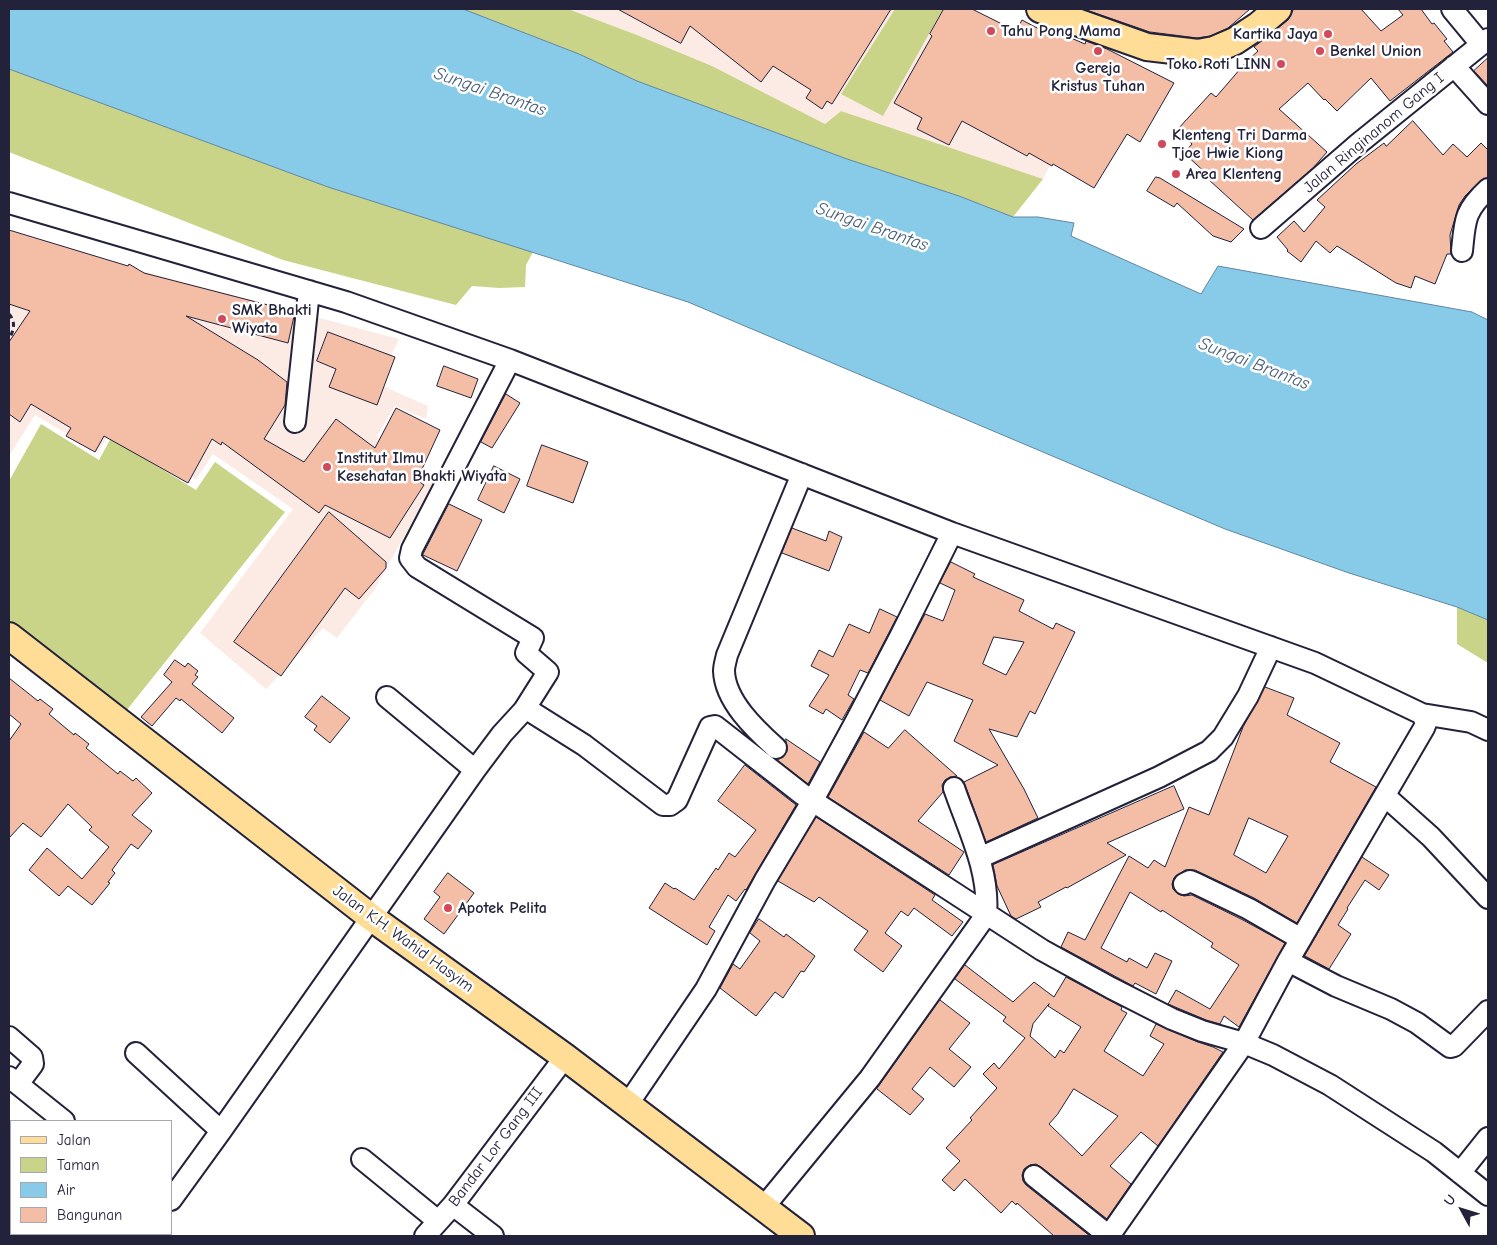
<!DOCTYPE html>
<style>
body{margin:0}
#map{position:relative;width:1497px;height:1245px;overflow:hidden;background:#fff;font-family:"Comic Neue",sans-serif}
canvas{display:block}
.frame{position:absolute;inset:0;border:10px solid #22223b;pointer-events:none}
.legend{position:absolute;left:10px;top:1120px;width:162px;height:115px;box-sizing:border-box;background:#fff;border:1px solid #a7a7b1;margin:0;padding:6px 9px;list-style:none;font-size:15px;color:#22223b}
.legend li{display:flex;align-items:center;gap:10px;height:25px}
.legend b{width:25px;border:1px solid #a7a7b1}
.north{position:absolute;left:1437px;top:1185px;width:50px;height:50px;-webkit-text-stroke:4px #fff;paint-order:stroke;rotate:309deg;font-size:14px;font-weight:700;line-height:20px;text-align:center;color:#22223b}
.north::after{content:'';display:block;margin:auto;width:18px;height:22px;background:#22223b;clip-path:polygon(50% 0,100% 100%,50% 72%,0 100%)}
</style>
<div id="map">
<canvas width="1497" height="1245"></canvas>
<div class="frame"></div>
<ul class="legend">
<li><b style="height:6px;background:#ffdd96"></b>Jalan</li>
<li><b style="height:14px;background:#c9d488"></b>Taman</li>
<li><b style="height:14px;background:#87cbe8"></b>Air</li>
<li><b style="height:14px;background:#f3bda6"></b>Bangunan</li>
</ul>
<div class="north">U</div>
</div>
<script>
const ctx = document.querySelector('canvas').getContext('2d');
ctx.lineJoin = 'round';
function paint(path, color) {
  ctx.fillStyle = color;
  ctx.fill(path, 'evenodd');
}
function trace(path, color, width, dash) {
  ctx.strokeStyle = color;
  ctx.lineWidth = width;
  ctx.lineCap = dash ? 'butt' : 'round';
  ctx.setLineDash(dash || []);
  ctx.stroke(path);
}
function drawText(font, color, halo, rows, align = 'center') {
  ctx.font = font + ' "Comic Neue",sans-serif';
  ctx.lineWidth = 5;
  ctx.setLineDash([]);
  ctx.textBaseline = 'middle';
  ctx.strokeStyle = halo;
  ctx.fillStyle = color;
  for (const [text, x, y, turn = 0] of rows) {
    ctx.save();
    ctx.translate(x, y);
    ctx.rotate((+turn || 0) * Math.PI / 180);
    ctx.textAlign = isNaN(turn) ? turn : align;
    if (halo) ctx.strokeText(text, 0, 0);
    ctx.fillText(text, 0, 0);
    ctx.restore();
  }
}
const built = new Path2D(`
 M 568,9 L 970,9 L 1000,23 L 1105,59 L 1043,179 L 841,111 L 825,124 L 712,66 L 637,35 Z
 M 9,231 L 127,267 L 399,339 L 378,384 L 428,406 L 426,419 L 395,406 L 377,436 L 437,478 L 374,590 L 337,638 L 323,628 L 266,689 L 200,633 L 293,509 L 213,454 L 196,479 L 111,431 L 98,452 L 35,415 L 9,456 Z`);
const green = new Path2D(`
 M 463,9 L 568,9 L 637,35 L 712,66 L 825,124 L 841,111 L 1043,179 L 1013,217 L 959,196 L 847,159 L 637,81 L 579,54 Z
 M 895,9 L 943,9 L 883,116 L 841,94 Z
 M 9,69 L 328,187 L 533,252 L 526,265 L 525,287 L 499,288 L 472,286 L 456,305 L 283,260 L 9,152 Z
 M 41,424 L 99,460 L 111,438 L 196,490 L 215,462 L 285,512 L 118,721 L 9,635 L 9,481 Z
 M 1457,607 L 1488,620 L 1488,663 L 1457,644 Z`);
const water = new Path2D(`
 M 9,9 L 463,9 L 579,54 L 637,81 L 847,159 L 959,196 L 1013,217 L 1038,217 L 1074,223 L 1071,236 L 1201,294 L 1218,266 L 1472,312 L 1488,320 L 1488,620 L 1457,607 L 1349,573 L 1225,529 L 688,302 L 328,187 L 9,69 Z`);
const building = new Path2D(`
 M 618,9 L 891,9 L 832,104 L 827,101 L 822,109 L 806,98 L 811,90 L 773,66 L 761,82 L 690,26 L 681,43 Z
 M 944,9 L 972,9 L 1016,31 L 1022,20 L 1041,30 L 1043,26 L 1085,44 L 1086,41 L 1107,49 L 1174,83 L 1140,142 L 1127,134 L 1094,188 L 1053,164 L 1052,166 L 1029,153 L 1027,156 L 962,121 L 949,145 L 917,129 L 922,118 L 894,103 L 932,36 L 930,34 Z
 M 1084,9 L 1250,9 L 1228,28 L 1210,36 L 1197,38 L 1150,32 Z
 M 1294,9 L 1361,9 L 1381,31 L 1403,15 L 1398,9 L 1421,9 L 1432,24 L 1434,23 L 1447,39 L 1444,41 L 1453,52 L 1390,101 L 1371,78 L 1337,111 L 1325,99 L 1324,100 L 1308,83 L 1279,109 L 1327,152 L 1313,168 L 1253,220 L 1208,179 L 1210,177 L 1184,153 L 1192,144 L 1177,130 L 1211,93 L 1216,97 L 1247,61 L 1258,51 L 1254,47 L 1288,20 Z
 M 1488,58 L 1488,86 L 1474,71 Z
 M 1413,121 L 1443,155 L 1453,144 L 1467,157 L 1481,143 L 1488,150 L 1488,177 L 1480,181 L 1465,196 L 1459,205 L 1450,235 L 1451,254 L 1447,254 L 1435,284 L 1415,276 L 1411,288 L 1396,283 L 1337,246 L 1330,253 L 1316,241 L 1301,262 L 1287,251 L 1288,250 L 1277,237 L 1294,221 L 1304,232 L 1325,207 L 1317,200 L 1356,164 L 1384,143 L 1386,146 Z
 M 1156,177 L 1160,178 L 1244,229 L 1231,242 L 1213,236 L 1177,203 L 1174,207 L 1147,191 Z
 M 9,230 L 128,266 L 129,264 L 144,273 L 295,312 L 288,343 L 186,316 L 258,360 L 287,382 L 285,405 L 264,439 L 304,462 L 336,419 L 375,448 L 396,408 L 440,430 L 417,480 L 424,485 L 390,538 L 325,505 L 319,513 L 222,442 L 221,445 L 212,439 L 188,483 L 104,436 L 95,452 L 66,436 L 71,428 L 31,404 L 20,422 L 9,414 L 9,342 L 30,311 L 9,304 Z
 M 328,332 L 395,357 L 377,405 L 329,387 L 336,369 L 317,361 Z
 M 444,366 L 478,379 L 471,398 L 437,386 Z
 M 506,394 L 520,403 L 492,448 L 481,442 Z
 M 542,445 L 588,462 L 573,503 L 527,486 Z
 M 494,466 L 520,479 L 504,513 L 478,500 Z
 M 449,504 L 482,520 L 457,571 L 423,555 Z
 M 329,512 L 386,562 L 386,568 L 359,599 L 345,588 L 281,676 L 234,642 Z
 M 792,528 L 826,541 L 829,531 L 842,537 L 829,571 L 782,553 Z
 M 951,562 L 975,574 L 973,577 L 1024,600 L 1019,611 L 1053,629 L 1056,623 L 1075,632 L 1035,714 L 1030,711 L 1017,737 L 989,729 L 1024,789 L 1038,818 L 986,842 L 964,782 L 998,765 L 954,741 L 973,700 L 927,682 L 909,716 L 880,700 L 925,614 L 943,621 L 955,590 L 940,583 ZM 994,637 L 1024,642 L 1006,675 L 983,664 Z
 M 880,609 L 897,617 L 868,673 L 860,670 L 848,695 L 854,699 L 842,720 L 826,709 L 823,714 L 809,706 L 829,675 L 811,666 L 819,650 L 833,657 L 849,624 L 869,633 Z
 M 175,660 L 185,667 L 188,663 L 198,671 L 195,675 L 198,677 L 192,684 L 234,718 L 222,733 L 181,699 L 180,701 L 176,698 L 152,726 L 141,717 L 172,682 L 164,675 Z
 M 9,678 L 38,701 L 40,699 L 53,709 L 49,714 L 74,735 L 75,733 L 89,744 L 86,748 L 118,774 L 120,771 L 133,781 L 136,778 L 152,793 L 132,815 L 152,831 L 138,849 L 131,844 L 112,870 L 115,873 L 108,882 L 110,883 L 92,905 L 68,886 L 59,896 L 29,870 L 47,848 L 82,879 L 109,847 L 89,830 L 92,827 L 68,804 L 41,837 L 23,823 L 9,838 L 9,741 L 21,724 L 9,714 Z
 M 1265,687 L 1294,698 L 1287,715 L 1340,743 L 1330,762 L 1376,787 L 1297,923 L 1254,898 L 1195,870 L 1185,870 L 1174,878 L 1172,884 L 1173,889 L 1178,894 L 1184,896 L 1192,895 L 1243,920 L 1285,943 L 1239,1027 L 1224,1016 L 1220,1024 L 1206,1020 L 1168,1004 L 1176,990 L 1210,1009 L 1239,965 L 1211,947 L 1213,943 L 1162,910 L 1161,912 L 1130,892 L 1101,948 L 1127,962 L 1129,958 L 1147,968 L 1155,953 L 1172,961 L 1156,994 L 1135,983 L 1133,986 L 1061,947 L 1068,932 L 1085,940 L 1129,856 L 1148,868 L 1154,860 L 1165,867 L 1189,807 L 1209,815 L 1243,727 ZM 1249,818 L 1288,836 L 1266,873 L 1234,855 Z
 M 322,696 L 350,718 L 330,743 L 314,730 L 317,726 L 305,717 Z
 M 905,730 L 957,776 L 950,777 L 945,780 L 942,785 L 943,792 L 918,821 L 964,852 L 949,875 L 828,797 L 864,732 L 888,748 Z
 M 786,739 L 820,762 L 808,784 L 777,760 L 784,756 L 787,751 Z
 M 745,765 L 796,805 L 746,890 L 745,889 L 736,901 L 728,895 L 709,927 L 715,931 L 707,945 L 649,908 L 665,883 L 674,889 L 675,888 L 694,900 L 716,868 L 718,870 L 729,853 L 735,857 L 756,830 L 718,801 Z
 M 1174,786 L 1184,809 L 1107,843 L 1126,855 L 1067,888 L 1066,887 L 1038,902 L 1041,907 L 1016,919 L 1011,916 L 997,886 L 993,865 Z
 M 816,817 L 935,895 L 932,900 L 963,922 L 952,936 L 914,908 L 908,916 L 901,911 L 885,933 L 902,946 L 883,972 L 854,950 L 868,931 L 819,897 L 814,902 L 778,881 Z
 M 1362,857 L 1389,875 L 1379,890 L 1365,880 L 1347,908 L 1348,909 L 1338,925 L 1351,934 L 1329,969 L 1305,956 Z
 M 448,873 L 474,893 L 444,934 L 424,919 L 440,897 L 434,892 Z
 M 759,919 L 784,937 L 786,934 L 815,956 L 804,972 L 801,971 L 783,998 L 775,992 L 756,1016 L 720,988 L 733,964 L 740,969 L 760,941 L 750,933 Z
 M 965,965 L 1013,1002 L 1034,982 L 1054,997 L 1066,977 L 1122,1007 L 1121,1010 L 1127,1013 L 1104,1051 L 1143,1076 L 1164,1044 L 1150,1036 L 1156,1024 L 1198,1042 L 1213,1047 L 1223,1052 L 1158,1146 L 1141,1132 L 1110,1166 L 1131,1184 L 1107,1219 L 1041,1167 L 1036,1164 L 1030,1165 L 1024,1169 L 1022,1175 L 1023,1181 L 1026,1185 L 1090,1236 L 1054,1236 L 1017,1203 L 1016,1205 L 1012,1201 L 1001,1213 L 965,1179 L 954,1191 L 942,1180 L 960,1161 L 946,1148 L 972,1120 L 970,1118 L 997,1088 L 983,1074 L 994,1063 L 999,1069 L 1025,1038 L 1003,1021 L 1006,1017 L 955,979 ZM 1049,1004 L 1048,1006 L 1081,1027 L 1064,1053 L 1060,1050 L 1055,1058 L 1030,1036 L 1033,1024 ZM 1074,1089 L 1118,1116 L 1082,1156 L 1049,1124 L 1057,1115 Z
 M 940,1000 L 970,1023 L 949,1049 L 971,1067 L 954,1087 L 930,1067 L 912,1089 L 924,1099 L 910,1115 L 877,1089 Z`);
const path = new Path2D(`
 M 9,314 C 16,322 14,330 9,339`);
const minor = new Path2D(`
 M 1452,9 L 1481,44
 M 1454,66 L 1488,104
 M 9,203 L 346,302 L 510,360 L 952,533 L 1315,663 L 1422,714 L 1426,723 L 1424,728 L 1288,961 L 1244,1043 L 1109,1236
 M 1261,228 L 1358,144 L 1488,39
 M 1462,251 C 1465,221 1464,211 1488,189
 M 510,360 L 412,549 L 410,558 L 417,567 L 533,638 L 526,653 L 548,672 L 524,710
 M 295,422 L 309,291
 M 387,697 L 475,770
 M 1422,714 L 1471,722 L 1488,730
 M 776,748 C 755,729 725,701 724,671 C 724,666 726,660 727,655 L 802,474
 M 1385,796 L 1431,837 L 1488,898
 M 979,858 L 1159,777 L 1209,751 L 1223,737 L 1248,696 L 1271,647
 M 1184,884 L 1190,881 L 1197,884 L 1249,909 L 1301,939
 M 1288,961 L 1336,986 L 1391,1009 L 1417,1023 L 1450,1047 L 1454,1046 L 1488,1011
 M 9,1037 L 32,1057 L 33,1064 L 18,1084
 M 136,1053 L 221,1131
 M 9,1077 L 64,1121
 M 628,1104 L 706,989 L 765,880 L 813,800 L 856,721 L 900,637 L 952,533
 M 362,1159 L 438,1221
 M 1460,1173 L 1488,1138
 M 1034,1176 L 1109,1236
 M 171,1200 L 221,1131 L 475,770 L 502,734 L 524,710 L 530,711 L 584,745 L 663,805 L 670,805 L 677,800 L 710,727 L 715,726 L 802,794 L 1042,950 L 1111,988 L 1172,1019 L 1202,1031 L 1244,1043 L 1273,1055 L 1330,1085 L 1434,1152 L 1488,1195
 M 453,1205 L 493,1236
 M 763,1208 L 870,1078 L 986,915 C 990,871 968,829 954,788
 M 144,1236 L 146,1234
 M 425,1236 L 453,1205 L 565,1057`);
const major = new Path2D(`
 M 1040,9 L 1147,47 L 1198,53 L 1214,50 L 1235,41 L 1259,25 L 1278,9
 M 9,636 L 372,918 L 565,1057 L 801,1236`);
const markers = [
 [991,31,5,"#d1495b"],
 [1328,34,5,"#d1495b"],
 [1098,51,5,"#d1495b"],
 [1320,51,5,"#d1495b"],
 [1281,64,5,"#d1495b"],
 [1162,144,5,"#d1495b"],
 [1176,174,5,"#d1495b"],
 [222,319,5,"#d1495b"],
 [327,467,5,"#d1495b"],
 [448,908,5,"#d1495b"]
];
const poiNames = [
 ["Tahu Pong Mama",1001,31],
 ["Kartika Jaya",1318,34,"right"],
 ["Benkel Union",1330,51],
 ["Toko Roti LINN",1271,64,"right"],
 ["Gereja",1098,68,"center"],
 ["Kristus Tuhan",1098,86,"center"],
 ["Klenteng Tri Darma",1172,135],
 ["Tjoe Hwie Kiong",1172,153],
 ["Area Klenteng",1186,174],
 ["SMK Bhakti",232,310],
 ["Wiyata",232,328],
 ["Institut Ilmu",337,458],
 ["Kesehatan Bhakti Wiyata",337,476],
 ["Apotek Pelita",458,908]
];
const streetNames = [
 ["Jalan Ringinanom Gang I",1374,133,-40],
 ["Jalan K.H. Wahid Hasyim",403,939,36],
 ["Bandar Lor Gang III",496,1147,-53]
];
const waterNames = [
 ["Sungai Brantas",490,92,19],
 ["Sungai Brantas",872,227,19],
 ["Sungai Brantas",1254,364,21]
];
paint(built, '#fbebe4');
paint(green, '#c9d488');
paint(water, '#87cbe8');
trace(water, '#5f87a3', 1);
paint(building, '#f3bda6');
trace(building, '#22223b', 1);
trace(minor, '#22223b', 24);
trace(major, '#22223b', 30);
trace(path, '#22223b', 3, [5, 4]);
trace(minor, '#fff', 20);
trace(major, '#ffdd96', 26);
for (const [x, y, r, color] of markers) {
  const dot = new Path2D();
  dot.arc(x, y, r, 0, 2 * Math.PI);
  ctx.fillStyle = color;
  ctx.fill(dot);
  trace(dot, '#fff', 2);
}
drawText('bold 16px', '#22223b', '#fff', poiNames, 'left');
drawText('16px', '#22223b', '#fff', streetNames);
drawText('italic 18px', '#455d78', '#fff', waterNames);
</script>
